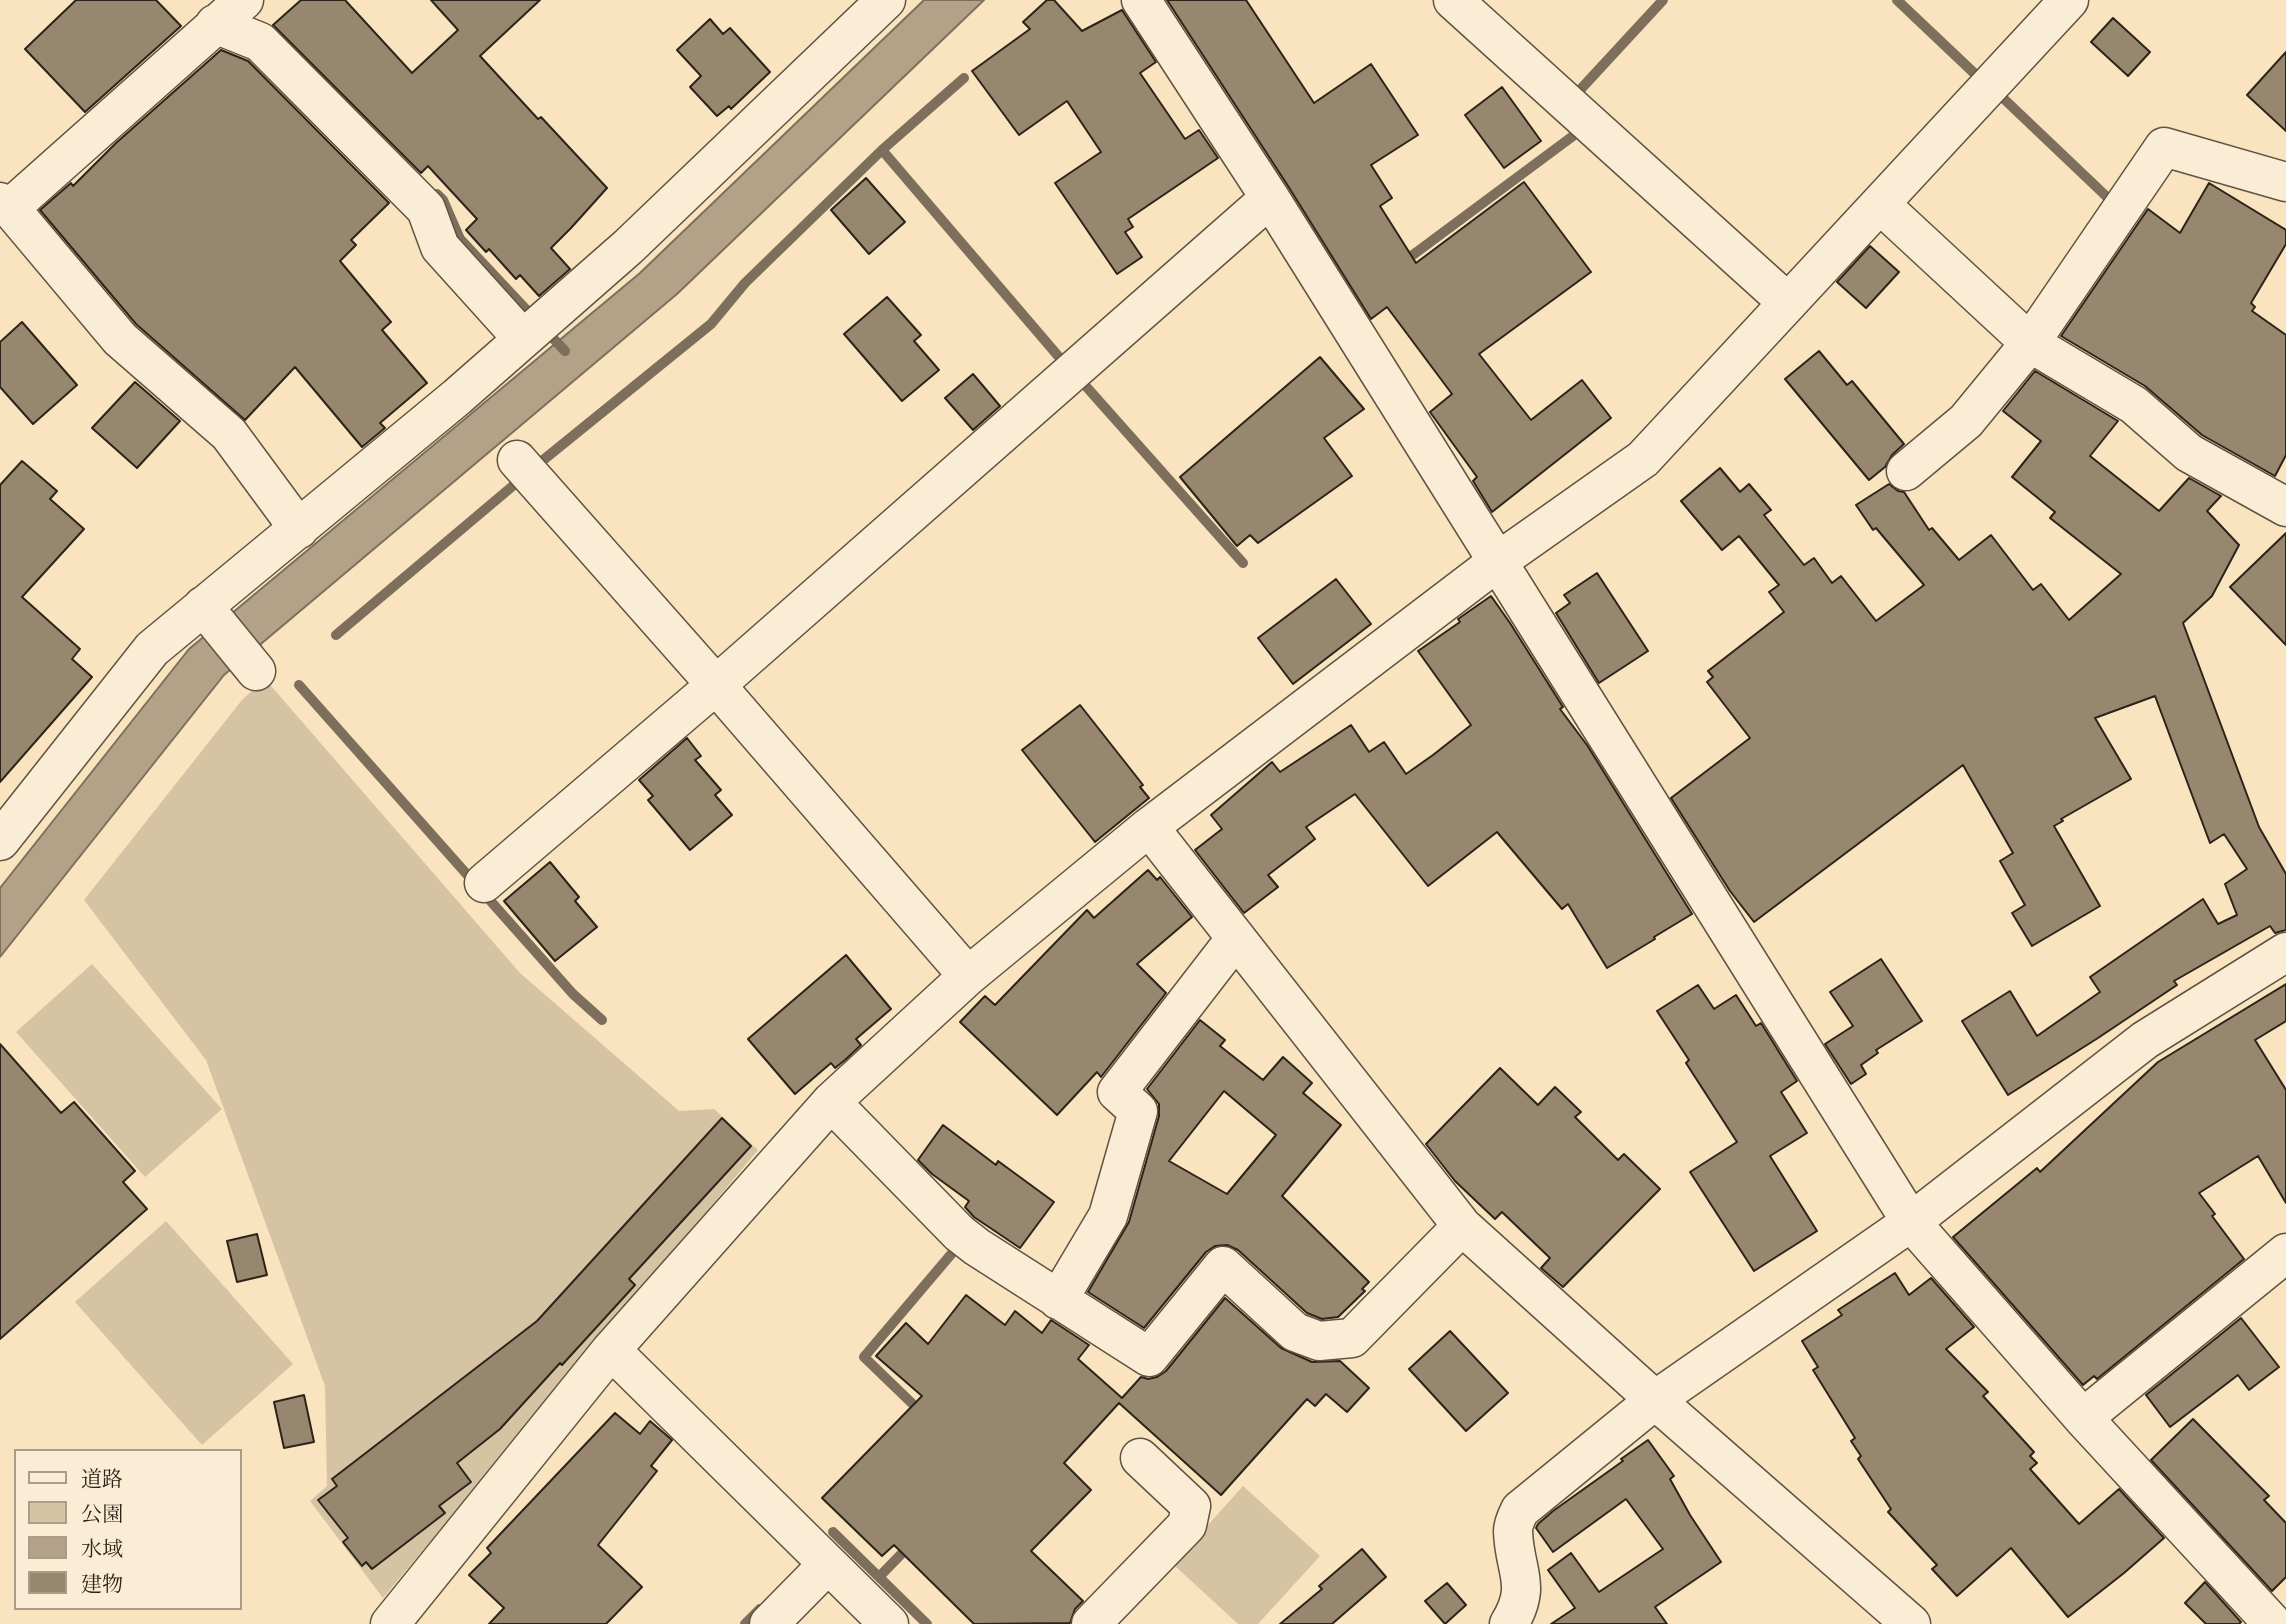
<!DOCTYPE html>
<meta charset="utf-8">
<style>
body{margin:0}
#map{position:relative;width:2286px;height:1624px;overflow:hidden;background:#f9e4bf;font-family:"IM FELL Double Pica","Noto Serif JP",serif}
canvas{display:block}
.legend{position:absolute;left:14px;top:1449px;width:228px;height:161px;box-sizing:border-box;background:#fbedd5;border:2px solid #a89c8a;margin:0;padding:9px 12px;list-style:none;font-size:21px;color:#2c2319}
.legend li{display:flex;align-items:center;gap:14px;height:35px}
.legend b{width:35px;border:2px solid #a89c8a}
</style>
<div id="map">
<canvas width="2286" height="1624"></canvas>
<ul class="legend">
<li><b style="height:9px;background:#fbedd5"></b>道路</li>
<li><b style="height:19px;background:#d6c3a3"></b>公園</li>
<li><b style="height:19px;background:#b3a287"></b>水域</li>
<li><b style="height:19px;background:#97876f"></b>建物</li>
</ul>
</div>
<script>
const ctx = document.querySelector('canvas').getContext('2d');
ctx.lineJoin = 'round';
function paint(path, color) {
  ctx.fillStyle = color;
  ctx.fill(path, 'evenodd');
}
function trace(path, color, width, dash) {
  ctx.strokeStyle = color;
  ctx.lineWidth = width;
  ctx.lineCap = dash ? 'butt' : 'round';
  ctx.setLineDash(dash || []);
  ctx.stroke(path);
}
const green = new Path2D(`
 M 265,679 L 520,973 L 679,1111 L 714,1109 L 758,1150 L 383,1598 L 310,1501 L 327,1486 L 325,1386 L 206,1060 L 84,900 L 242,700 Z
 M 92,964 L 222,1109 L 145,1177 L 16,1032 Z
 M 166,1221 L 293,1364 L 202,1445 L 75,1302 Z
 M 1243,1486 L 1320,1556 L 1258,1624 L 1238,1624 L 1173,1564 Z`);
const water = new Path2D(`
 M 924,0 L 984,0 L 677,294 L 224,675 L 0,957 L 0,888 L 189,649 L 640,273 Z`);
const stream = new Path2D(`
 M 1897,0 L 1974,73
 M 1579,91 L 1663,0
 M 2004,99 L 2107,197
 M 882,150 L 1059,357
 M 437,194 L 443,200 L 460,239 L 565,351
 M 1402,263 L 1577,133
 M 1083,383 L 1243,563
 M 542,461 L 711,324 L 745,283 L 882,150 L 964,78
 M 336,635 L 521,479
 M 299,685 L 573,994 L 602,1020
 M 923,1414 L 864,1357 L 953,1252
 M 833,1532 L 927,1624
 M 879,1577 L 912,1543
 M 745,1624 L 760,1609`);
const building = new Path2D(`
 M 76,0 L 156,0 L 181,26 L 85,112 L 25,49 Z
 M 301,0 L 345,0 L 412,73 L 458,30 L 431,0 L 540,0 L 480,56 L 538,119 L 541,117 L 607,188 L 571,228 L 551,248 L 570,269 L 539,296 L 520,275 L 516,279 L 489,249 L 486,252 L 466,230 L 477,219 L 428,166 L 421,173 L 273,25 Z
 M 1047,0 L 1054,0 L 1082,31 L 1122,10 L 1156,62 L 1140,73 L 1185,139 L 1199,130 L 1218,158 L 1128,219 L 1133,227 L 1125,232 L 1142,257 L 1117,274 L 1055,183 L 1101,152 L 1067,101 L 1019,135 L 972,71 L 1030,29 L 1023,22 Z
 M 1167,0 L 1246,0 L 1314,103 L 1371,64 L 1418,135 L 1371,165 L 1392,198 L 1380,206 L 1416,263 L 1524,182 L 1591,272 L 1479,354 L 1531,420 L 1582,380 L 1611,418 L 1492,512 L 1473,481 L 1477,477 L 1430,412 L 1452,394 L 1387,307 L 1371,319 L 1288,186 Z
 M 2113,18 L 2150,52 L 2128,76 L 2091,42 Z
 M 710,19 L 723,34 L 730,28 L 770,72 L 731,109 L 729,106 L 717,116 L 690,87 L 701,76 L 677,50 Z
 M 221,50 L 248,61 L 389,203 L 351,240 L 356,245 L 340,261 L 391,322 L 382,330 L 427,383 L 380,423 L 385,428 L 362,447 L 295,367 L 245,420 L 136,324 L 40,210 L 71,183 L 73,186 L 116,143 Z
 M 2286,52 L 2286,131 L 2247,95 Z
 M 1502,87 L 1541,141 L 1504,168 L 1465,115 Z
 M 866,178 L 905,222 L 869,254 L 831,210 Z
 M 2209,183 L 2286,230 L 2286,244 L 2251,303 L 2255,307 L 2252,311 L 2286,335 L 2286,455 L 2275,476 L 2202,435 L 2145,386 L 2061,336 L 2148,209 L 2180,233 Z
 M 1870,246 L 1899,272 L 1866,308 L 1837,282 Z
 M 887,297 L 921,335 L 914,341 L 939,370 L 902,401 L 844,334 Z
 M 22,322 L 77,385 L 33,424 L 0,387 L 0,342 Z
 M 1819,351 L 1847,385 L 1852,381 L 1904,444 L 1892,455 L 1885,467 L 1869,480 L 1785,379 Z
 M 1320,357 L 1364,409 L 1324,438 L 1352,476 L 1258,543 L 1250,535 L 1237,546 L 1180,477 Z
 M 2035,371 L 2118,421 L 2090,456 L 2159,511 L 2189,478 L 2221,496 L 2207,511 L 2239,545 L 2212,596 L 2183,623 L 2259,827 L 2286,874 L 2286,930 L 2275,933 L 2270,926 L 2174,981 L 2177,985 L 2098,1038 L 2008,1095 L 1962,1021 L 2010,991 L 2037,1036 L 2100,992 L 2090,977 L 2203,899 L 2218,924 L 2237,915 L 2225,884 L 2247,869 L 2224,834 L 2210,843 L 2155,696 L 2095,718 L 2131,779 L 2061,819 L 2063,821 L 2054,826 L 2100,906 L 2032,946 L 2012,913 L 2025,905 L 2000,861 L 2013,853 L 1963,765 L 1754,922 L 1730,891 L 1671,798 L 1750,738 L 1707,682 L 1713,677 L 1708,671 L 1784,612 L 1769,592 L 1779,585 L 1739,536 L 1722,550 L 1681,501 L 1720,468 L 1740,492 L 1749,484 L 1771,510 L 1764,515 L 1804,565 L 1814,558 L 1832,583 L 1841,576 L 1876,621 L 1924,585 L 1876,528 L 1873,530 L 1856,505 L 1889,484 L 1898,491 L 1904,492 L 1929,530 L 1932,528 L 1959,560 L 1991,535 L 2033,590 L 2041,584 L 2069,620 L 2121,574 L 2050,518 L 2055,512 L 2012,477 L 2041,441 L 2003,411 Z
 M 973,374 L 1000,406 L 973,430 L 945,398 Z
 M 135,382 L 180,421 L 137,468 L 92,428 Z
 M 22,461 L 57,491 L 50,499 L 84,529 L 22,597 L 80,649 L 72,659 L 92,677 L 0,782 L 0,485 Z
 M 2286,533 L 2286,645 L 2230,587 Z
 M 1597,573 L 1648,651 L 1599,683 L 1556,613 L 1570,603 L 1564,595 Z
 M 1336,579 L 1371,624 L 1293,684 L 1258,638 Z
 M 1491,596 L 1510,623 L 1563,707 L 1560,709 L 1587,745 L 1692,914 L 1654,937 L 1655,939 L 1607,968 L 1568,904 L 1562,909 L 1497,832 L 1428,886 L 1355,794 L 1306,827 L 1315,839 L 1268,875 L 1278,887 L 1244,913 L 1195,850 L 1222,829 L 1211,815 L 1272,762 L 1280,772 L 1351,725 L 1369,752 L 1384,742 L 1406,774 L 1433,755 L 1471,725 L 1418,651 L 1460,622 L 1458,619 Z
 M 1080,705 L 1143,785 L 1140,787 L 1149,798 L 1095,842 L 1022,750 Z
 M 687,738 L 701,756 L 695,760 L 721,790 L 715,795 L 732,815 L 690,850 L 648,800 L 653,796 L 639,780 Z
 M 550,862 L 579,897 L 575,901 L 597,927 L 555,961 L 504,901 Z
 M 1148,870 L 1157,880 L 1160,877 L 1192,917 L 1137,964 L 1166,993 L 1101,1077 L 1097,1072 L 1057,1115 L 960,1022 L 985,996 L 995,1005 L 1087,910 L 1094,918 Z
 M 846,955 L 891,1009 L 856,1039 L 861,1045 L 845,1060 L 835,1068 L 831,1063 L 795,1094 L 748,1039 Z
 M 1881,959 L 1922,1021 L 1876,1050 L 1878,1053 L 1861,1065 L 1866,1074 L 1851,1084 L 1825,1044 L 1853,1026 L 1830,992 Z
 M 2286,984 L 2286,1021 L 2255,1040 L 2286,1090 L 2286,1203 L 2258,1156 L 2199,1193 L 2215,1214 L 2212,1216 L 2244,1259 L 2097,1379 L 2094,1376 L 2083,1385 L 1953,1237 L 2037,1168 L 2040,1172 L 2158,1062 Z
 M 1698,985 L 1714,1009 L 1736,995 L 1756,1026 L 1761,1023 L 1797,1081 L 1781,1092 L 1807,1133 L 1770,1156 L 1817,1231 L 1754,1271 L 1690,1172 L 1737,1142 L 1686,1063 L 1689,1060 L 1657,1011 Z
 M 1200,1020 L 1225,1040 L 1220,1046 L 1263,1080 L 1283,1057 L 1312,1083 L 1303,1093 L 1341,1125 L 1282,1196 L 1369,1282 L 1362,1289 L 1365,1291 L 1338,1317 L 1322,1319 L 1307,1313 L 1238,1250 L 1227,1245 L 1215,1246 L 1206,1252 L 1144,1328 L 1088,1292 L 1129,1222 L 1159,1116 L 1159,1104 L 1147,1089 ZM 1224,1091 L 1276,1135 L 1227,1194 L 1169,1161 Z
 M 0,1044 L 61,1113 L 74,1102 L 135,1171 L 123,1182 L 147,1209 L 0,1339 Z
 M 1500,1068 L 1538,1105 L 1555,1087 L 1581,1112 L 1575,1117 L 1618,1160 L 1624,1154 L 1660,1189 L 1563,1287 L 1541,1268 L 1550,1258 L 1502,1212 L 1495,1219 L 1455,1181 L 1426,1144 Z
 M 722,1118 L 751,1146 L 629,1279 L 635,1285 L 562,1365 L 560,1363 L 500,1429 L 457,1463 L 471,1482 L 439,1506 L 445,1513 L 372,1569 L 366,1562 L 362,1566 L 343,1542 L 348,1538 L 318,1500 L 337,1486 L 332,1479 L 537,1321 Z
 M 943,1125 L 996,1165 L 998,1161 L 1054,1202 L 1020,1248 L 974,1217 L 965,1207 L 969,1201 L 932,1174 L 918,1160 Z
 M 257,1234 L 267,1275 L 237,1282 L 227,1241 Z
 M 1895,1273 L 1909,1295 L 1931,1278 L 1974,1327 L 1946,1349 L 1988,1392 L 1983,1396 L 2034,1452 L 2030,1456 L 2037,1463 L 2030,1469 L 2079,1524 L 2119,1489 L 2164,1538 L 2124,1573 L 2068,1617 L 2011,1548 L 1957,1596 L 1932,1569 L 1937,1565 L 1888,1512 L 1891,1509 L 1858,1459 L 1861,1456 L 1851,1441 L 1855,1438 L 1813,1370 L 1818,1367 L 1802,1341 L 1842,1315 L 1838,1310 Z
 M 966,1295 L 1005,1325 L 1015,1311 L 1042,1333 L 1051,1320 L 1089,1345 L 1078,1359 L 1122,1398 L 1141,1377 L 1148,1379 L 1157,1377 L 1166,1371 L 1225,1298 L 1281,1348 L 1312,1362 L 1340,1361 L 1369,1388 L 1347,1412 L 1326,1394 L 1315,1406 L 1307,1399 L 1221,1495 L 1119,1403 L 1064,1463 L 1091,1490 L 1031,1551 L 1083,1601 L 1075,1609 L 1070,1623 L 974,1624 L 894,1545 L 882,1556 L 822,1498 L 922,1396 L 876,1356 L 906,1323 L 928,1344 Z
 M 2241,1318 L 2279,1367 L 2249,1390 L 2238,1375 L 2170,1427 L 2146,1395 Z
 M 1450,1331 L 1508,1393 L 1466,1431 L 1409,1369 Z
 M 304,1395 L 314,1442 L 284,1448 L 274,1402 Z
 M 615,1413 L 640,1434 L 650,1421 L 672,1440 L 651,1466 L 657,1471 L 598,1545 L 642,1587 L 606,1624 L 489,1624 L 504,1608 L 469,1575 L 491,1553 L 487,1548 Z
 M 2193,1419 L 2269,1496 L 2264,1500 L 2286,1523 L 2286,1577 L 2272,1591 L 2151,1460 Z
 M 1648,1440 L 1674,1476 L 1670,1479 L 1690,1515 L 1721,1562 L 1655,1607 L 1667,1624 L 1551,1624 L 1575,1608 L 1548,1570 L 1571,1553 L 1599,1592 L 1663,1549 L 1626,1499 L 1553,1552 L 1536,1528 L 1538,1524 L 1553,1511 L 1623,1461 L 1621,1459 Z
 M 1362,1549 L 1386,1577 L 1332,1624 L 1280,1624 L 1322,1589 L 1319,1586 Z
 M 2205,1582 L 2241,1622 L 2239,1624 L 2206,1624 L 2185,1603 Z
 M 1447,1583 L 1466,1605 L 1445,1624 L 1425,1601 Z`);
const minor = new Path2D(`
 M 1141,0 L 1270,198 L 1911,1222 L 2083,1418 L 2273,1624
 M 1453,0 L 1788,303
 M 215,24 L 260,42 L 426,209 L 440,247 L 523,339
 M 0,202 L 10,208 L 120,339 L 229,434 L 299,529
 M 1880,204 L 2030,343 L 2134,405 L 2189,453 L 2286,507
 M 10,208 L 244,0
 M 517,460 L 716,685 L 968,976
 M 1906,471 L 1966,421 L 2030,343 L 2164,147 L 2286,182
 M 203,606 L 256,671
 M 1149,827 L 1462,1226 L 1655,1400 L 1911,1624
 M 0,841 L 152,649 L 457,397 L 628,247 L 886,0
 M 484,883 L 716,685 L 1270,198
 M 831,1102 L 959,1233 L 977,1247 L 1149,1357 L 1223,1266 L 1295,1332 L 1319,1341 L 1352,1338 L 1462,1226
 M 1058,1300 L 1108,1216 L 1138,1111 L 1117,1092 L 1236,938
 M 611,1350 L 889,1624
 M 2083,1418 L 2286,1253
 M 390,1624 L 611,1350 L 831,1102 L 968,976 L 1149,827 L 1497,562 L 1643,459 L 2069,0
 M 769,1624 L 828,1564
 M 1091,1624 L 1187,1525 L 1191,1506 L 1140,1458
 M 1509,1624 C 1533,1585 1514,1571 1513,1531 C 1513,1524 1517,1516 1520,1510 L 1655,1400 L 1911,1222 L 2145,1040 L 2286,952`);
paint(green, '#d6c3a3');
paint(water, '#b3a287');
trace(water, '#7d6f5b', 2);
trace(stream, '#7d6f5b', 10);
paint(building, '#97876f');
trace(building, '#2c2319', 2);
trace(minor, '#5f5342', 41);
trace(minor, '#fbedd5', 38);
</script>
